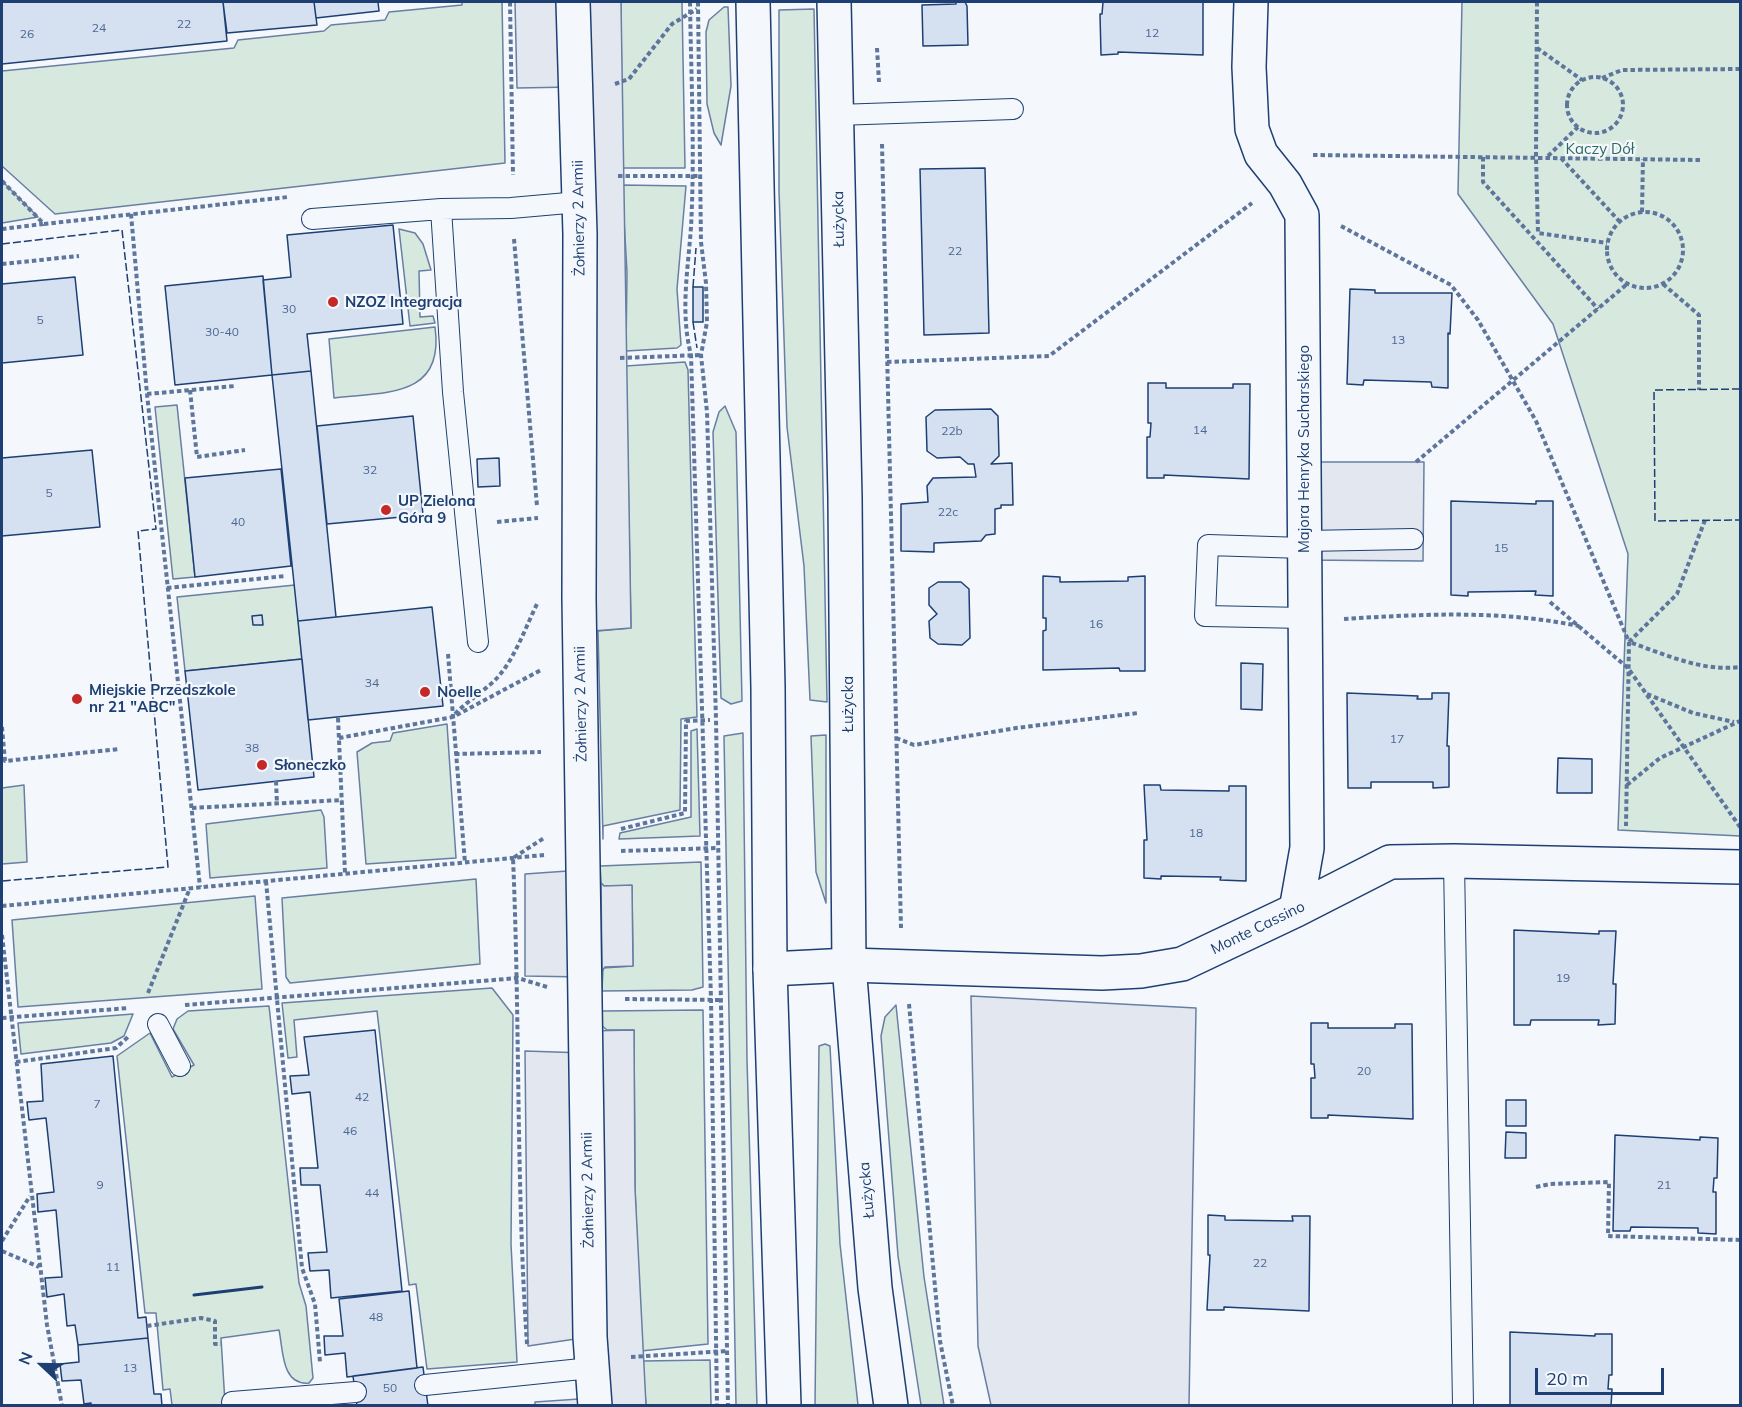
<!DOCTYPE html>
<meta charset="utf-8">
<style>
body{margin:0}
#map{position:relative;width:1742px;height:1407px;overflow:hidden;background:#f4f7fb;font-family:Mulish,sans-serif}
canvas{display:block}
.frame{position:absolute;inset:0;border:3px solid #1d3f73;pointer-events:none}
.north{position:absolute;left:12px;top:1335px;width:60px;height:60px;-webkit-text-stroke:4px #f4f7fb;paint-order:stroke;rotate:292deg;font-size:16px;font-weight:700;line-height:24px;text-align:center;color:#1d3f73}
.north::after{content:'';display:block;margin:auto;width:21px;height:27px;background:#1d3f73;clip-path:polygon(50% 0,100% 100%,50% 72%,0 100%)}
.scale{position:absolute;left:1535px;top:1368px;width:129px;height:27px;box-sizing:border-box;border:3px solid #1d3f73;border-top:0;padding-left:8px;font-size:18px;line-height:21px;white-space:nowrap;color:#1d3f73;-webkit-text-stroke:4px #f4f7fb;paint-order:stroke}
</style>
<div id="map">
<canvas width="1742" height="1407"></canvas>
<div class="frame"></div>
<div class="north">N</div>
<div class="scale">20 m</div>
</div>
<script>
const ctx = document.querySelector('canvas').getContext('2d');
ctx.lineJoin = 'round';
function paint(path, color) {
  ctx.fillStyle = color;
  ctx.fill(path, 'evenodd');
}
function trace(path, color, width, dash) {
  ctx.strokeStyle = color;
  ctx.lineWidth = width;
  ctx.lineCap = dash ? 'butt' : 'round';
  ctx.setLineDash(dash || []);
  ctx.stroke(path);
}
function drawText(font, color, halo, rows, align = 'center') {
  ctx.font = font + ' Mulish,sans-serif';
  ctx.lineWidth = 4.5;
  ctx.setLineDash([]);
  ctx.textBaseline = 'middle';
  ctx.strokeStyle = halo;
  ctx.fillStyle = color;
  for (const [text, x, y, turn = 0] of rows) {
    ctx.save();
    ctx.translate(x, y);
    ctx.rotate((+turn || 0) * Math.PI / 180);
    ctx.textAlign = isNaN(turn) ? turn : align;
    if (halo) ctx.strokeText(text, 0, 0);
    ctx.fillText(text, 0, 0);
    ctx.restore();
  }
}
const green = new Path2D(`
 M 462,2 L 502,2 L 505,163 L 55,214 L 2,166 L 2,71 L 234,48 L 238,40 L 324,31 L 331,25 L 385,20 L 389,12 L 462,5 Z
 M 621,2 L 682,2 L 685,168 L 622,168 Z
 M 1462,2 L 1740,2 L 1740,836 L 1618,830 L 1628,554 L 1553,324 L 1458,194 Z
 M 724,7 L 728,7 L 731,86 L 721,145 L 714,133 L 707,104 L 706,32 L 709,20 Z
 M 814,9 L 827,702 L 810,700 L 804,566 L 787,427 L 779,191 L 779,10 Z
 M 2,181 L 38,217 L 2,223 Z
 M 622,185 L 686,186 L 677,289 L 681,345 L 677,348 L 626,351 L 627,272 Z
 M 399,229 L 415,233 L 423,244 L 431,270 L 419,271 L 420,317 L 433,316 L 435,323 L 410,326 Z
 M 435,327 C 445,398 385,392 334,398 L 329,339 Z
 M 685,362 L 688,370 L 697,717 L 681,719 L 680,810 L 603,826 L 603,839 L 598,631 L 631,628 L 626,366 Z
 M 177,405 L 195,577 L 173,579 L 155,407 Z
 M 725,406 L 736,432 L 742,701 L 731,704 L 721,698 L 713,432 L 719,412 Z
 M 295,585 L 302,659 L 185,671 L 177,597 Z
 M 447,724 L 456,858 L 366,864 L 357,752 L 372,743 L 390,741 L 393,733 Z
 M 697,729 L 700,836 L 619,839 L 620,833 L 691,817 L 691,731 Z
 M 743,733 L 747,1060 L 757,1406 L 736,1405 L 724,736 Z
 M 826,735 L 826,903 L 816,872 L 811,736 Z
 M 24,785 L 27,862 L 2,864 L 2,788 Z
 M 321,810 L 324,817 L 327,868 L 210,878 L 206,824 Z
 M 701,862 L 703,987 L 692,990 L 602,991 L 603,968 L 633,966 L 632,886 L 604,886 L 601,883 L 600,866 Z
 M 476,879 L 480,964 L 290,983 L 286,977 L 282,898 Z
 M 255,896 L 262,989 L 18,1007 L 12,920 Z
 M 492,988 L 513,1015 L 511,1244 L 517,1362 L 427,1369 L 416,1284 L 409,1285 L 377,1011 L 294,1020 L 297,1057 L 288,1058 L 282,1003 Z
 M 896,1005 L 924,1277 L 944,1405 L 921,1405 L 898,1256 L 881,1036 L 885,1017 Z
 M 269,1006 L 299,1283 L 306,1306 L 313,1378 L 309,1383 C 281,1386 283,1348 279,1330 L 221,1338 L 225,1403 L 219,1406 L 172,1405 L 170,1389 L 163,1390 L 156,1313 L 145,1313 L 117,1056 L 150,1033 L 172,1077 L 194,1065 L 173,1029 L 177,1019 L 188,1011 Z
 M 703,1010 L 708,1344 L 641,1351 L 635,1188 L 634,1030 L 607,1030 L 601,1025 L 602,1011 Z
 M 133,1014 L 124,1036 L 111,1043 L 21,1054 L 18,1023 Z
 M 825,1044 L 830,1046 L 840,1244 L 858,1405 L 815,1405 L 819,1046 Z
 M 710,1360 L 711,1405 L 646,1405 L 642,1361 Z`);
const parking = new Path2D(`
 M 515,2 L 621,2 L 631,628 L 580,632 L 572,87 L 517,88 Z
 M 1305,462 L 1424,462 L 1423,561 L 1304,560 Z
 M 582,870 L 583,977 L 525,976 L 525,874 Z
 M 601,883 L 604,886 L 632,885 L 633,966 L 605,967 L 602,971 Z
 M 971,996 L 1196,1008 L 1189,1405 L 991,1405 L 978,1346 Z
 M 634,1030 L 635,1188 L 646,1405 L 535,1405 L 535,1402 L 594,1398 L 589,1337 L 528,1346 L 525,1051 L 585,1053 L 586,1031 Z`);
const building = new Path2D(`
 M 2,2 L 223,2 L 227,41 L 2,64 Z
 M 223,2 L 314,2 L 317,25 L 227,33 Z
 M 314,2 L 378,2 L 379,11 L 316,18 Z
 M 956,2 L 965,2 L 967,6 L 968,45 L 923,46 L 922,5 L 956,4 Z
 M 1103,2 L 1203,2 L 1203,55 L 1118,52 L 1118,54 L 1101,55 L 1100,14 L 1102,14 Z
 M 985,168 L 989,333 L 924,335 L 920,169 Z
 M 393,225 L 403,324 L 307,334 L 311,371 L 272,375 L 263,280 L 291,277 L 287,235 Z
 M 263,276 L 272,375 L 175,385 L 165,286 Z
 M 75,277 L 83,355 L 2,363 L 2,284 Z
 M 693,287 L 703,287 L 703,322 L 693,322 Z
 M 1350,289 L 1375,290 L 1375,293 L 1452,293 L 1450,334 L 1448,333 L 1448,388 L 1432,387 L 1431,382 L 1364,380 L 1363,385 L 1347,384 Z
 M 311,371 L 336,617 L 298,621 L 272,375 Z
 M 1148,383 L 1166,383 L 1166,388 L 1233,388 L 1233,384 L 1250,384 L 1249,479 L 1164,475 L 1164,478 L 1147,478 L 1147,437 L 1150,437 L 1151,423 L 1148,423 Z
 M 991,409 L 998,416 L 999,456 L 991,464 L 1012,463 L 1013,505 L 1001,505 L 1001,508 L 995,509 L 995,534 L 986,535 L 981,541 L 934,543 L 934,552 L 901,551 L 901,504 L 928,502 L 927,486 L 933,478 L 976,477 L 974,464 L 968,464 L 960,457 L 937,458 L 927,451 L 926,417 L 935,410 Z
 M 413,416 L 423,515 L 327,524 L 317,426 Z
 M 92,450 L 100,527 L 2,536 L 2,458 Z
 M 499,458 L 500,486 L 478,487 L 477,459 Z
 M 281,469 L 291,566 L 195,577 L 185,478 Z
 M 1451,501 L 1536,504 L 1536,501 L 1553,501 L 1553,596 L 1535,595 L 1536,591 L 1468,592 L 1468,596 L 1451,595 Z
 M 1043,576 L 1060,577 L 1060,582 L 1128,581 L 1128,577 L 1145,576 L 1145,671 L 1120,671 L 1119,668 L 1043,670 L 1043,631 L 1046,630 L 1046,618 L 1043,618 Z
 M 938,582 L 961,582 L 969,589 L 970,638 L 962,645 L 938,644 L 930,638 L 929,621 L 937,614 L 929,605 L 929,588 Z
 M 432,607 L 443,706 L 308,720 L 298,621 Z
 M 262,615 L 263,625 L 253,625 L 252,616 Z
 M 302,659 L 314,777 L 198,790 L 185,671 Z
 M 1241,663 L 1263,664 L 1262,710 L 1241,709 Z
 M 1347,693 L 1418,696 L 1417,699 L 1432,699 L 1432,693 L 1449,693 L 1447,746 L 1449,746 L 1449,787 L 1433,788 L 1433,782 L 1371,782 L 1371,788 L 1348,788 Z
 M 1558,758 L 1592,759 L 1592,793 L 1557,793 Z
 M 1144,785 L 1160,785 L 1161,790 L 1229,791 L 1229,786 L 1246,786 L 1246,881 L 1220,880 L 1221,877 L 1161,876 L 1161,879 L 1144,878 L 1144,840 L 1147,840 Z
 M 1514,930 L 1599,934 L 1599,931 L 1616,931 L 1613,984 L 1616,984 L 1615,1024 L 1598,1025 L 1599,1020 L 1531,1020 L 1530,1025 L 1514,1025 Z
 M 1311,1023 L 1328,1023 L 1328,1028 L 1395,1028 L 1395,1024 L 1412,1024 L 1413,1119 L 1328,1115 L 1328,1118 L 1311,1118 L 1311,1078 L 1315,1078 L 1314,1064 L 1311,1064 Z
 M 375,1030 L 402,1291 L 331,1298 L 329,1270 L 310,1271 L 308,1253 L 327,1252 L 320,1185 L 301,1185 L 300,1168 L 318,1168 L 310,1092 L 292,1094 L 290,1076 L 309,1075 L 304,1037 Z
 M 113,1056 L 138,1318 L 146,1317 L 148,1338 L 78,1345 L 75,1325 L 67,1326 L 64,1294 L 47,1297 L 45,1278 L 62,1277 L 56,1210 L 38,1212 L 37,1194 L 54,1192 L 46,1118 L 29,1120 L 27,1102 L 43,1101 L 41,1064 Z
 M 1506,1100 L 1526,1100 L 1526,1126 L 1506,1126 Z
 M 1506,1132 L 1526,1133 L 1526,1158 L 1505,1158 Z
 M 1615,1135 L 1700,1140 L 1700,1137 L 1718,1138 L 1717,1178 L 1714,1178 L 1713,1192 L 1716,1192 L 1716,1234 L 1698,1233 L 1698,1228 L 1631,1227 L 1630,1231 L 1613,1231 Z
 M 1208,1215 L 1225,1216 L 1225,1220 L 1293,1221 L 1292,1216 L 1310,1216 L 1309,1311 L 1224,1307 L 1224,1310 L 1207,1310 L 1210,1255 L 1208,1255 Z
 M 409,1291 L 417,1368 L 347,1377 L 345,1353 L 325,1355 L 324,1336 L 343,1336 L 339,1299 Z
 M 1510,1332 L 1595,1336 L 1595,1334 L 1612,1334 L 1612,1375 L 1609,1375 L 1608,1389 L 1612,1389 L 1611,1406 L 1510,1406 Z
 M 148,1338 L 154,1394 L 161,1394 L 162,1406 L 91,1406 L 91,1403 L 84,1404 L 81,1380 L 62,1381 L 60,1364 L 79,1362 L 78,1345 Z
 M 423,1367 L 428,1406 L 357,1406 L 353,1376 Z`);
const path = new Path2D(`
 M 510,2 L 513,175
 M 690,2 C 691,76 695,152 691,227 C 688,270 680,312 691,355 L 711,999 L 717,1406
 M 698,2 L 701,242 L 706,283 L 707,322 L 701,355 L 707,412 L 716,719 L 728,1406
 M 1537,2 L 1536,156 L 1538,233 L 1607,243
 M 877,48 L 879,82
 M 1537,48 L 1582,80
 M1567 105a28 28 0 1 1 56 0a28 28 0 1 1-56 0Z
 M 1602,78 L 1622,70 L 1740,69
 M 615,84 L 629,79 L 672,24 L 697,9
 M 882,144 L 901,928
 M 1313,155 L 1701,160
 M 1548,156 L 1578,127
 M 1483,157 L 1483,182 L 1598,309
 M 1561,158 L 1619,221
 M 618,176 L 701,176
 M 2,181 L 44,224 L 288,197
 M1607 250a38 38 0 1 1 76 0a38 38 0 1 1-76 0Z
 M 1642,212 L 1643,159
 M 131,214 L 147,394 L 200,887
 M 1341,226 L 1451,285 L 1478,320 L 1536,421 L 1629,642 L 1626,826
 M 2,229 L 43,224
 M 514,239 L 537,506
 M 2,264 L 79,256
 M 1663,284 L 1699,315 L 1699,390
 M 620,358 L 701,355
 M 887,362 L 1049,356 L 1252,203
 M 190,390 L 197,457 L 245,450
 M 147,394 L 235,386
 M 1416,462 L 1626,285
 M 1705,520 L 1677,594 L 1629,642 C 1664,654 1702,672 1740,667
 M 497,522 L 538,518
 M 167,588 L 285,576
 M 1550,602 L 1628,668 L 1740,827
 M 1344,619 C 1423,614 1501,610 1579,626
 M 448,654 L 465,863
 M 1647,694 L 1693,713 L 1734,722
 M 455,714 C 468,700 485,691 498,677 C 516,656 526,626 538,602
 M 338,718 L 345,873
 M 2,727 L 5,761 L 119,749
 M 339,738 L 453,717 L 541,670
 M 896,738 L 914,745 L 1016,728 L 1138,713
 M 455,754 L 541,752
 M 276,781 L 277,804
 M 1627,785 L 1660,758 L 1740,721
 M 192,808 L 342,800
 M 621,829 L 685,813 L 686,721 L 710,720
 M 621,851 L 717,848
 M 266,881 L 302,1268 L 315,1304 L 320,1362
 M 2,906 L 544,855
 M 2,935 L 47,1325 L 62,1406
 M 148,993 L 190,888
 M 625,999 L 720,1000
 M 909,1004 L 940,1341 L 953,1406
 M 185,1005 L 518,978 L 547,987
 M 2,1018 L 129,1008
 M 16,1062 L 116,1048 L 129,1036
 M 1536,1187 L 1550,1184 L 1609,1182 L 1608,1236 L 1740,1240
 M 2,1241 L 30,1196
 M 2,1251 L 39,1267
 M 147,1326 L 201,1318 L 215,1321 L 215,1344 L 221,1344
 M 527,1344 C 516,1182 520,1020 513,858 L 544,838
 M 631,1357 L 727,1351`);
const service = new Path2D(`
 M 837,115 L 1013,109
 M 312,219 L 441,209
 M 1304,541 L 1413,539
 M 1303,548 L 1208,545 L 1205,616 L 1304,618
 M 478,642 L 453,392 L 441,209 L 511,208 L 579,202
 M 1454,861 L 1463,1406
 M 158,1024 L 180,1066
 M 425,1385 L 591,1368
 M 232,1402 L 356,1392`);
const minor = new Path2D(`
 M 573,2 L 580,234 L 579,598 L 590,1337 L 595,1406
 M 1251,2 L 1249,67 L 1252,129 L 1261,154 L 1285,184 L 1302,215 L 1307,848 L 1296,910
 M 770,969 L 849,965 L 1102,973 L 1141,971 L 1182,964 L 1296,910 L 1390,862 L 1454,861 L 1740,867`);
const secondary = new Path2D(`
 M 753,2 L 768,688 L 770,969 L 784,1406
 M 834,2 L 845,498 L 849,965 L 875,1288 L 891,1406`);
const fence = new Path2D(`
 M 2,244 L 122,230 L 156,529 L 138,531 L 168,867 L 2,881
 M 693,287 L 696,248
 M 693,322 L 697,348
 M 1740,389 L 1654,390 L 1655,521 L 1740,520`);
const wall = new Path2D(`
 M 194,1295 L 262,1287`);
const markers = [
 [333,302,6,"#c62828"],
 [386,510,6,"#c62828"],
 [425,692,6,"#c62828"],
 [77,699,6,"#c62828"],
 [262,765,6,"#c62828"]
];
const numberNames = [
 ["22",184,24],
 ["24",99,28],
 ["12",1152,33],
 ["26",27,34],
 ["22",955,251],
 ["30",289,309],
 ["5",40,320],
 ["30-40",222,332],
 ["13",1398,340],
 ["14",1200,430],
 ["22b",952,431],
 ["32",370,470],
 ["5",49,493],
 ["22c",948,512],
 ["40",238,522],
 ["15",1501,548],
 ["16",1096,624],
 ["34",372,683],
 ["17",1397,739],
 ["38",252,748],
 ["18",1196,833],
 ["19",1563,978],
 ["20",1364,1071],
 ["42",362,1097],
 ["7",97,1104],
 ["46",350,1131],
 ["9",100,1185],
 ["21",1664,1185],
 ["44",372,1193],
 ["22",1260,1263],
 ["11",113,1267],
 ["48",376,1317],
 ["13",130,1368],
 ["50",390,1388]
];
const parkNames = [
 ["Kaczy Dół",1600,149]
];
const streetNames = [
 ["Żołnierzy 2 Armii",579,218,-91],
 ["Łużycka",839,219,-91],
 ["Majora Henryka Sucharskiego",1304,449,-90],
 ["Żołnierzy 2 Armii",581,704,-91],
 ["Łużycka",848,704,-90],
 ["Monte Cassino",1258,928,-26],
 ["Żołnierzy 2 Armii",588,1190,-91],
 ["Łużycka",867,1190,-95]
];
const poiNames = [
 ["NZOZ Integracja",345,302],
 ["UP Zielona",398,501],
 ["Góra 9",398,518],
 ["Miejskie Przedszkole",89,690],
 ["nr 21 \"ABC\"",89,707],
 ["Noelle",437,692],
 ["Słoneczko",274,765]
];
paint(green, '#d7e8df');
trace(green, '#687fa3', 1.5);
paint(parking, '#e3e8f0');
trace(parking, '#687fa3', 1.5);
paint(building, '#d5e0f0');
trace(building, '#1d3f73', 1.5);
trace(service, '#1d3f73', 22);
trace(minor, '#1d3f73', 36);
trace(secondary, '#1d3f73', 36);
trace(path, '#5e769c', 4, [4.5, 3]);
trace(service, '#f4f7fb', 20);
trace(minor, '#f4f7fb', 33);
trace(secondary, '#f4f7fb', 33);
trace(fence, '#1d3f73', 1.5, [8, 3]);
trace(wall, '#1d3f73', 3);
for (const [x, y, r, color] of markers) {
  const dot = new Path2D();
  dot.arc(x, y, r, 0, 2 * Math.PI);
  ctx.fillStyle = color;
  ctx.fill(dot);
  trace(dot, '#f4f7fb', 2);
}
drawText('12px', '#4b6792', null, numberNames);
drawText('15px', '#2c6c60', '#f4f7fb', parkNames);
drawText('15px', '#1d3f73', '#f4f7fb', streetNames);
drawText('bold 15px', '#1d3f73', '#f4f7fb', poiNames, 'left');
</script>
